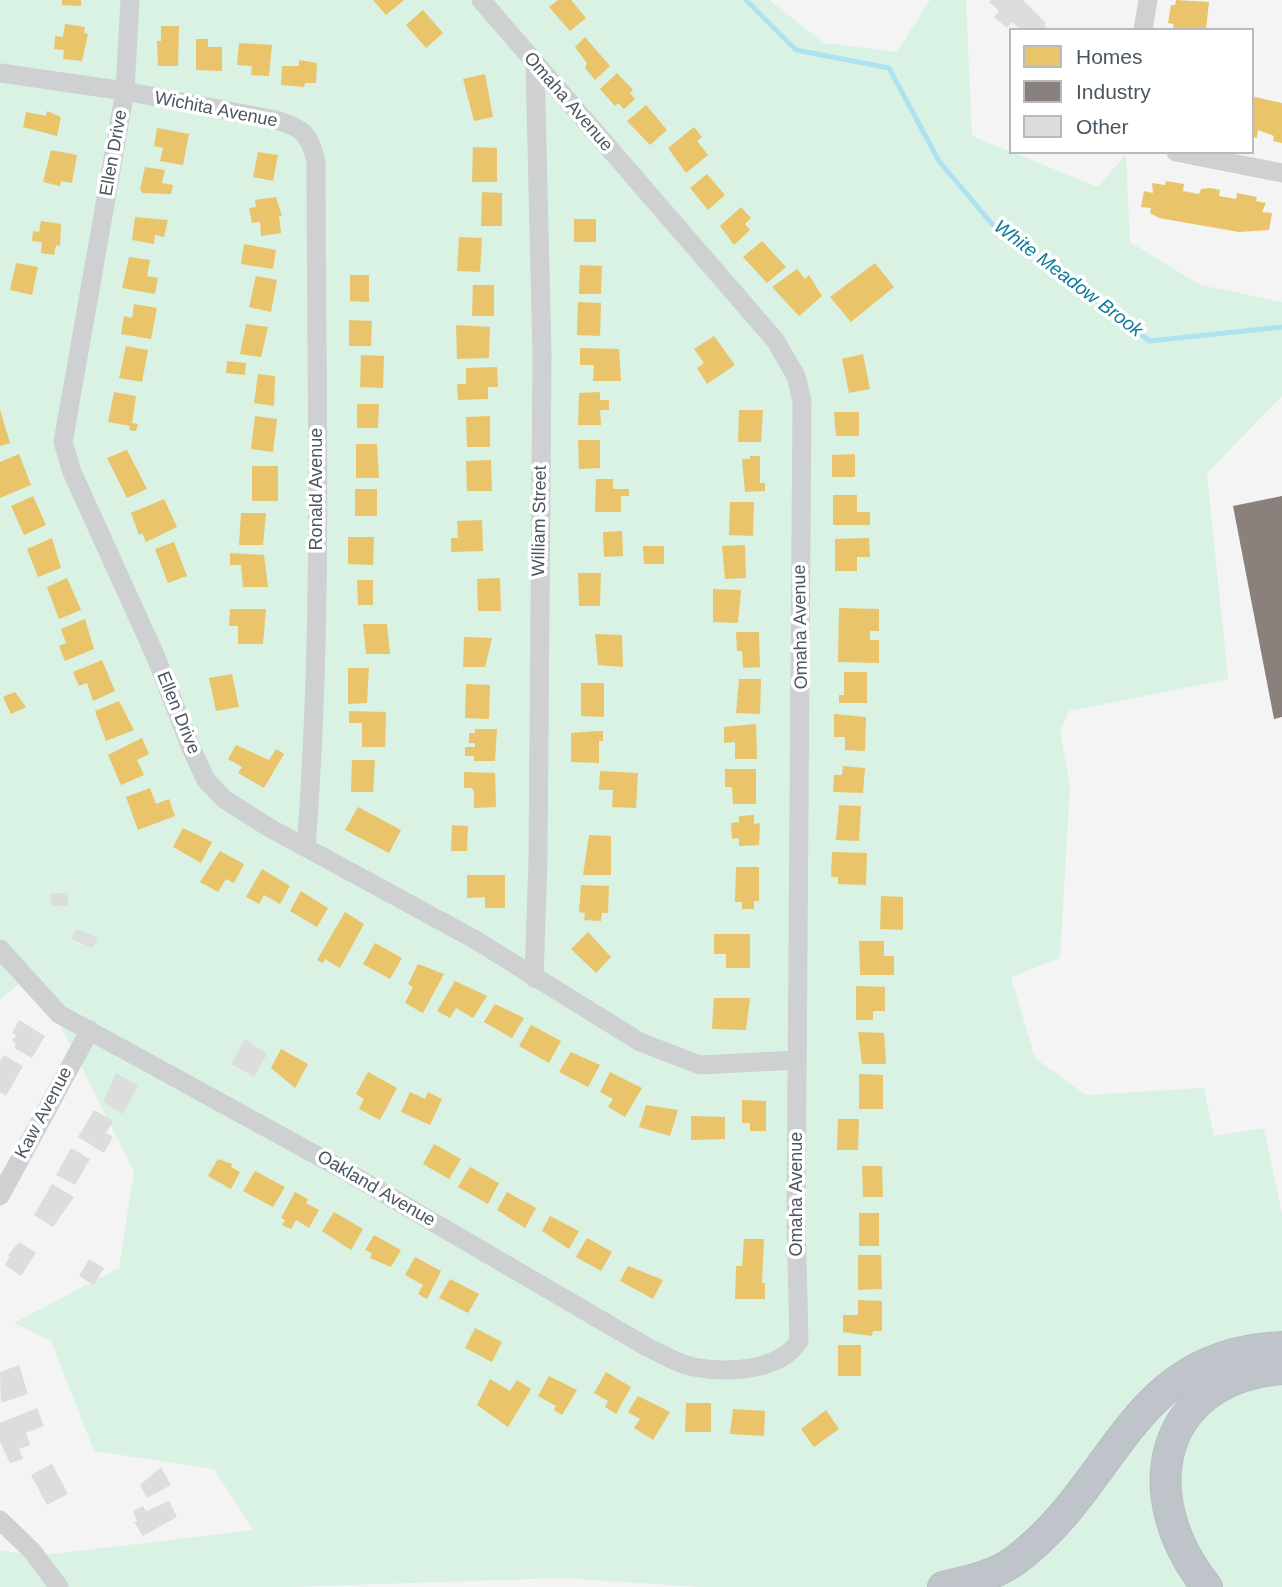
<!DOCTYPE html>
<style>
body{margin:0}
#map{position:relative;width:1282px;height:1587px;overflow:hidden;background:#f4f4f4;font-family:Arial,sans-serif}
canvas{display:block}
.legend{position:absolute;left:1009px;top:28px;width:245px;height:126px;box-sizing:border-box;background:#fff;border:2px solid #b7bbc0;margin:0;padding:9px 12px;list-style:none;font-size:21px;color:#4a5661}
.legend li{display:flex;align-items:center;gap:14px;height:35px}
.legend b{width:35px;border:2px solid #b7bbc0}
</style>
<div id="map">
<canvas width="1282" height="1587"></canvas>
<ul class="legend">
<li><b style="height:19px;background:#e9c46a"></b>Homes</li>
<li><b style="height:19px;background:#8a817c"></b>Industry</li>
<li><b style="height:19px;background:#ddddde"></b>Other</li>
</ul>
</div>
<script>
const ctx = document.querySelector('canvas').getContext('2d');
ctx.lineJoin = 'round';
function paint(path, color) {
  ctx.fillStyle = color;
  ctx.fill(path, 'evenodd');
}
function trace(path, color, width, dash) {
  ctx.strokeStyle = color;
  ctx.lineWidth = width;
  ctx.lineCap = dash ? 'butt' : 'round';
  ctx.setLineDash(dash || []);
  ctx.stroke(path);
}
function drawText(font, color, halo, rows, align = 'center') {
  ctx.font = font + ' Arial,sans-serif';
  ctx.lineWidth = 7;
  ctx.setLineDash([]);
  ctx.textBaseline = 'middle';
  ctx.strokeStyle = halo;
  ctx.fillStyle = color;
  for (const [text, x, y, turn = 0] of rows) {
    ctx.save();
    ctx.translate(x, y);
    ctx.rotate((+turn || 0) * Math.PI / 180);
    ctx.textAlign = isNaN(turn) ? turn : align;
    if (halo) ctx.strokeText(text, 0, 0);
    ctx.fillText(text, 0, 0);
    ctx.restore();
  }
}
const green = new Path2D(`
 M 0,0 L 769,0 L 824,43 L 897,52 L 930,0 L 966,0 L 972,136 L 1098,187 L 1126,154 L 1130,242 L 1200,285 L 1282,302 L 1282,396 L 1207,473 L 1228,679 L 1069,711 L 1060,732 L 1070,785 L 1060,958 L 1011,977 L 1035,1058 L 1086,1095 L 1204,1088 L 1214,1136 L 1264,1128 L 1282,1214 L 1282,1587 L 700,1587 L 563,1578 L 288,1587 L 0,1587 L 0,1550 L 37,1556 L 253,1530 L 214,1469 L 94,1451 L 51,1341 L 14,1323 L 119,1268 L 134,1171 L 33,972 L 0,1000 Z`);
const homes = new Path2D(`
 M 62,0 L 81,0 L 81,6 L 62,5 Z
 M 373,0 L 404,0 L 386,15 Z
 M 558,0 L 571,0 L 586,18 L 570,31 L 549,7 Z
 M 1176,0 L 1209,2 L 1206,30 L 1172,30 L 1174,24 L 1168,23 L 1171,5 L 1175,5 Z
 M 423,10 L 443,33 L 426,48 L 406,25 Z
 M 65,24 L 85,27 L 84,33 L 88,34 L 82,61 L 63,59 L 64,50 L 54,49 L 55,36 L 63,37 Z
 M 161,26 L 179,26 L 178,66 L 158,66 L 157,41 L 161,41 Z
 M 585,37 L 610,66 L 595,80 L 585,68 L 587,63 L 575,47 Z
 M 196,39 L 208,39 L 208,47 L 222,47 L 222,71 L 196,70 Z
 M 239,43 L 272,45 L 269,76 L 251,75 L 252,66 L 237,65 Z
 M 299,60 L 317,63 L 316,83 L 305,83 L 304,87 L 281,85 L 282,66 L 299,66 Z
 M 617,73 L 633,90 L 630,93 L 635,99 L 624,109 L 618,103 L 615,106 L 600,89 Z
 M 485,74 L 493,117 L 474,121 L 463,79 Z
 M 1255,97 L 1282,103 L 1282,143 L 1273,141 L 1274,136 L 1258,130 L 1257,138 L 1252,137 L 1252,100 Z
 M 646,105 L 667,130 L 650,145 L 627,121 Z
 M 47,111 L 61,117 L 57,136 L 23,127 L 26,112 L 46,116 Z
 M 694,127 L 702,137 L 697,141 L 708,155 L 686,173 L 668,148 Z
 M 157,128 L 189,134 L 183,165 L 160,161 L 163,148 L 154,146 Z
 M 473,147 L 497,148 L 497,182 L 472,182 Z
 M 51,150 L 77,155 L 72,183 L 61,181 L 60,186 L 43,182 Z
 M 258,152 L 278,155 L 273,181 L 253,177 Z
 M 145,167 L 165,170 L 162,183 L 173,185 L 171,194 L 143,193 L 140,190 Z
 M 707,174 L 725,195 L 708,210 L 690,188 Z
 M 1166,181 L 1184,184 L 1183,191 L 1199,194 L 1201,189 L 1210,188 L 1220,190 L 1219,196 L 1236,199 L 1237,193 L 1257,197 L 1256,201 L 1266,203 L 1262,212 L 1272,213 L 1269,230 L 1239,232 L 1159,218 L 1150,213 L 1151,208 L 1141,207 L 1144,191 L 1153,193 L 1152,183 L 1165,185 Z
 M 482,192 L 502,193 L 502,226 L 481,226 Z
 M 276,197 L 282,216 L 279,216 L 281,233 L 261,236 L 260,222 L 252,223 L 249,208 L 256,207 L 255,200 Z
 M 741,207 L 751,218 L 745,224 L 750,230 L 734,245 L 720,226 Z
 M 135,217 L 168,220 L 164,237 L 155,235 L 154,244 L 132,240 Z
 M 574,219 L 596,219 L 596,242 L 574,242 Z
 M 41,221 L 61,224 L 60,246 L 56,245 L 54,255 L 41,253 L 42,242 L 32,241 L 33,231 L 39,232 Z
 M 459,237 L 482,238 L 480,272 L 457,271 Z
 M 762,241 L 786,267 L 767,283 L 743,257 Z
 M 244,244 L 276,250 L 273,269 L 241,264 Z
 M 129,257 L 150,260 L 147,276 L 158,278 L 155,294 L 122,288 Z
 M 16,263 L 38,267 L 32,295 L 10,290 Z
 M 875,263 L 894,287 L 851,322 L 830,297 Z
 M 580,265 L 602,266 L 601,294 L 579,294 Z
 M 797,269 L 805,279 L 809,275 L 822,296 L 799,316 L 772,287 Z
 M 350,275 L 369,275 L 369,302 L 350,301 Z
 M 256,276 L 277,280 L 271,312 L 249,307 Z
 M 473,285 L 494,285 L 494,316 L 472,316 Z
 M 578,302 L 601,303 L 600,336 L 577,335 Z
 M 134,304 L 157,308 L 151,339 L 121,334 L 124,316 L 132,318 Z
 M 349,320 L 372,321 L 371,346 L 349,346 Z
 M 246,324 L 268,327 L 261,357 L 240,354 Z
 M 456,325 L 490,327 L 489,358 L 457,359 Z
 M 714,336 L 735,365 L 707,384 L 697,368 L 704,363 L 694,349 Z
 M 126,346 L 148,350 L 142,382 L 119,378 Z
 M 580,348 L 619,349 L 621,381 L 593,381 L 594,365 L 580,365 Z
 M 863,354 L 870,389 L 849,393 L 842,359 Z
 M 361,355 L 384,356 L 383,388 L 360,387 Z
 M 227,361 L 246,363 L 245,375 L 226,373 Z
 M 497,367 L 498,387 L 488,387 L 488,399 L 458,400 L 457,384 L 466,384 L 466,368 Z
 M 258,374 L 275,376 L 274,406 L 254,403 Z
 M 114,392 L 136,396 L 132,423 L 138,424 L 136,431 L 129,430 L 130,426 L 108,422 Z
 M 600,392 L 600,400 L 609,400 L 609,410 L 600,410 L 601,425 L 578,425 L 579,393 Z
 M 357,404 L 379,404 L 378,428 L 357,428 Z
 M 0,410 L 10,443 L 0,446 Z
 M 739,410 L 763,410 L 761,442 L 738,442 Z
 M 834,412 L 859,412 L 859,436 L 836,436 Z
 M 255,416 L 277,419 L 273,452 L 251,449 Z
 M 490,416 L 490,447 L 467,447 L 466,417 Z
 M 578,440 L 600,440 L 600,468 L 579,469 Z
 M 356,444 L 377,444 L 379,478 L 356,478 Z
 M 127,450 L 147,489 L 127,498 L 107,458 Z
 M 19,454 L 31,485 L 0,498 L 0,462 Z
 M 855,454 L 855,477 L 832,477 L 832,455 Z
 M 750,456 L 760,456 L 760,483 L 765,483 L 765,491 L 745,492 L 742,459 L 750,459 Z
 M 491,460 L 492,491 L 467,491 L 466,461 Z
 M 252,466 L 278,466 L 278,501 L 252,501 Z
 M 596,479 L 613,479 L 613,489 L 629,489 L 629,496 L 621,496 L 621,512 L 595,512 Z
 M 355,489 L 377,489 L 377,516 L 355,516 Z
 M 833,495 L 857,495 L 857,512 L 870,512 L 870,525 L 833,525 Z
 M 33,496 L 46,525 L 24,535 L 11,506 Z
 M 164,499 L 177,527 L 146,542 L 142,533 L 139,535 L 131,513 Z
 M 730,502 L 754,502 L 753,536 L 729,535 Z
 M 241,513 L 266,513 L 263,545 L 239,545 Z
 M 482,520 L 483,551 L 451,552 L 451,538 L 458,538 L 457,521 Z
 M 622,531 L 623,556 L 604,557 L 603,532 Z
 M 348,537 L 374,537 L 373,565 L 348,564 Z
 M 52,538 L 61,568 L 38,577 L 27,549 Z
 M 869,538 L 870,557 L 857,557 L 857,571 L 835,571 L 835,539 Z
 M 174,542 L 187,576 L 168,583 L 155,549 Z
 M 745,545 L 746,578 L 725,579 L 722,546 Z
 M 643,546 L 664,546 L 664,564 L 644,564 Z
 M 230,553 L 264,555 L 268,587 L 243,587 L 241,565 L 230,565 Z
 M 578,573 L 601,573 L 600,606 L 579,606 Z
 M 67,578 L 81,610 L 59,619 L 47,587 Z
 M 500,578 L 501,611 L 478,611 L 477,579 Z
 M 357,580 L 373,580 L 373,605 L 358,605 Z
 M 713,589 L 741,590 L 738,623 L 713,622 Z
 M 839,608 L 879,609 L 879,631 L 870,631 L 870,640 L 879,640 L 879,663 L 838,662 Z
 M 230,609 L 266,609 L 263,644 L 238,644 L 238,626 L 229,626 Z
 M 85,619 L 94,649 L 65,661 L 59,646 L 66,643 L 61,629 Z
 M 363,624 L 387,624 L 390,654 L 366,654 Z
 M 736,632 L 759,632 L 760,667 L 743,668 L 742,651 L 737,651 Z
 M 595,634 L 622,635 L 623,667 L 598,665 Z
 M 464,637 L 492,638 L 485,667 L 463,667 Z
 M 102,660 L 115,691 L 93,701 L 87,683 L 79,686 L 73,672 Z
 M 348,668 L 369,668 L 367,703 L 348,704 Z
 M 844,672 L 867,672 L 867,703 L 839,703 L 839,695 L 844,695 Z
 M 232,674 L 239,707 L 216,711 L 209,678 Z
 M 739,679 L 761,679 L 760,714 L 736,713 Z
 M 581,683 L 604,683 L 604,717 L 581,716 Z
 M 466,684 L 490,685 L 489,719 L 465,718 Z
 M 15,692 L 26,707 L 11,714 L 3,697 Z
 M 119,701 L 134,730 L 106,741 L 95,711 Z
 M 349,711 L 386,712 L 385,747 L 362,747 L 362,723 L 349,723 Z
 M 834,714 L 866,717 L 865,751 L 845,750 L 845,737 L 834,737 Z
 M 756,724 L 757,759 L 735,759 L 735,742 L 724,743 L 724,727 Z
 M 475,729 L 497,729 L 495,761 L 474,761 L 474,756 L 465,756 L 465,747 L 475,747 L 475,743 L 469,743 L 469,733 L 475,733 Z
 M 598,731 L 603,731 L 603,741 L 599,741 L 599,763 L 571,762 L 571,733 Z
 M 142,738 L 149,754 L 137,760 L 144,775 L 121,785 L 108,755 Z
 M 236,745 L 269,760 L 276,749 L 284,754 L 264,788 L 238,773 L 242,767 L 228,759 Z
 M 352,760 L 375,760 L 373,792 L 351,792 Z
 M 843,766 L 865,768 L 863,793 L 833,792 L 834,775 L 842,775 Z
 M 725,769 L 756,769 L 756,804 L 733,804 L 732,787 L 725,787 Z
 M 600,771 L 638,773 L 636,808 L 612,807 L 613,790 L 599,790 Z
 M 464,772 L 495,773 L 496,807 L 474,808 L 474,792 L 472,788 L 464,788 Z
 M 150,788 L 156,804 L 169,799 L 175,816 L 138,830 L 126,797 Z
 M 839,805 L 861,806 L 859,841 L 836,840 Z
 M 358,807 L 401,830 L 389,853 L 345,830 Z
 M 754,815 L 754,824 L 760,823 L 759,845 L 739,846 L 739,838 L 732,839 L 731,823 L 739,822 L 739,816 Z
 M 452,825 L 468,826 L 467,851 L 451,851 Z
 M 183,828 L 212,842 L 201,863 L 173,847 Z
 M 589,835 L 611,836 L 611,875 L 583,875 Z
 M 220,851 L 244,864 L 234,883 L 226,879 L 218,892 L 200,882 Z
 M 832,852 L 867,853 L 866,885 L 838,884 L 838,877 L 831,877 Z
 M 736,867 L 759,867 L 759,901 L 754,901 L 754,909 L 742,909 L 742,902 L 735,902 Z
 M 262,869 L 290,886 L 280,904 L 264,895 L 259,904 L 246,897 Z
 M 467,875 L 505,875 L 505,908 L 485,908 L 485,897 L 467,898 Z
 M 581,885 L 609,886 L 608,913 L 602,913 L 601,921 L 584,920 L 585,913 L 579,912 Z
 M 301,891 L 328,908 L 317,927 L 290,911 Z
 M 881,896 L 903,897 L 903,930 L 880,929 Z
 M 345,912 L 364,924 L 340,968 L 325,959 L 323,963 L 317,960 Z
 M 588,932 L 611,957 L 596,973 L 571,949 Z
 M 714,934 L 750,934 L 750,968 L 726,968 L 726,954 L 714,954 Z
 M 859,941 L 884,941 L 884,956 L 894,956 L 894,975 L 860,975 Z
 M 375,943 L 402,958 L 390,979 L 363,964 Z
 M 418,964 L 444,974 L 423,1013 L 405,1003 L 413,987 L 408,984 Z
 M 455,981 L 487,996 L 473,1018 L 456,1008 L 450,1018 L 437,1011 Z
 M 856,986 L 885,987 L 885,1011 L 873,1011 L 873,1020 L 856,1020 Z
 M 714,998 L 750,998 L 746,1030 L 712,1029 Z
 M 495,1004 L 524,1018 L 512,1038 L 484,1022 Z
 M 531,1025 L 561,1041 L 549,1063 L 519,1046 Z
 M 858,1032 L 884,1033 L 886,1064 L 862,1064 Z
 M 281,1049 L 308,1064 L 295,1088 L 271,1068 Z
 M 571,1052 L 600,1065 L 588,1087 L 559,1072 Z
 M 368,1072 L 397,1088 L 380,1120 L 359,1109 L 364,1099 L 356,1094 Z
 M 610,1072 L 642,1088 L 625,1117 L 608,1107 L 613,1099 L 600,1092 Z
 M 859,1074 L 883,1075 L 883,1109 L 859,1109 Z
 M 410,1092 L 425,1099 L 428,1092 L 442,1099 L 430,1125 L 401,1112 Z
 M 742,1100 L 766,1101 L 766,1131 L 750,1131 L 750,1123 L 742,1123 Z
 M 646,1105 L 678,1110 L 670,1136 L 639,1127 Z
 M 691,1116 L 725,1117 L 725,1139 L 691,1140 Z
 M 838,1119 L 859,1119 L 858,1150 L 837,1150 Z
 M 434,1144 L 461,1159 L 449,1179 L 423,1164 Z
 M 218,1159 L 232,1164 L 231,1167 L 240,1172 L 231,1189 L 208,1176 Z
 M 862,1166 L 882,1166 L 883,1197 L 863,1197 Z
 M 470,1167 L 499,1183 L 488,1204 L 458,1187 Z
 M 255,1171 L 285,1187 L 273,1207 L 243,1191 Z
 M 295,1192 L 308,1199 L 306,1203 L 319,1210 L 309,1228 L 296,1220 L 291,1229 L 282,1225 L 285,1220 L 281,1218 Z
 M 507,1192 L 536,1208 L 525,1228 L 497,1210 Z
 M 334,1212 L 363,1229 L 351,1250 L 322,1231 Z
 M 859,1213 L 879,1213 L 879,1246 L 859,1246 Z
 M 550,1216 L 579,1231 L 569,1249 L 542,1231 Z
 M 374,1235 L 401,1250 L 391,1267 L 370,1258 L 372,1253 L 365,1250 Z
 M 587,1238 L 612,1252 L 601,1271 L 576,1257 Z
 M 744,1239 L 764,1239 L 762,1283 L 765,1283 L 765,1299 L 735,1299 L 736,1266 L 742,1266 Z
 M 858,1255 L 881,1255 L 882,1289 L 858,1290 Z
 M 415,1257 L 441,1271 L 427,1299 L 418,1294 L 423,1285 L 405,1275 Z
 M 628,1266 L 663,1280 L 653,1299 L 620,1281 Z
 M 450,1279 L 479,1294 L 468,1313 L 439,1298 Z
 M 858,1300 L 882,1301 L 882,1331 L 873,1331 L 872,1336 L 843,1332 L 843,1315 L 858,1315 Z
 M 475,1328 L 502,1342 L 492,1362 L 465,1348 Z
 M 838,1345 L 861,1345 L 861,1376 L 838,1376 Z
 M 606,1372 L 631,1387 L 616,1414 L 605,1407 L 608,1401 L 594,1393 Z
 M 549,1376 L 577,1390 L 562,1415 L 554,1410 L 556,1406 L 538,1396 Z
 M 490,1379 L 510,1391 L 517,1380 L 531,1389 L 508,1427 L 477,1405 Z
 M 638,1396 L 670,1412 L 653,1440 L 634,1428 L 640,1419 L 628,1412 Z
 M 686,1403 L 711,1403 L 711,1432 L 685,1432 Z
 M 733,1409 L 765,1411 L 764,1436 L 730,1434 Z
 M 826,1410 L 839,1429 L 814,1447 L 801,1429 Z`);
const industry = new Path2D(`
 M 1282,496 L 1282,717 L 1274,719 L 1233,506 Z`);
const stream = new Path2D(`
 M 746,0 L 796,50 L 889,68 L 939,161 L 992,224 L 1150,341 L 1282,327`);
const building = new Path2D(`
 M 991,0 L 1023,0 L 1046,23 L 1044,25 L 1049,30 L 1021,30 L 1012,22 L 1007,28 L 994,17 L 999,11 L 989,2 Z
 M 51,893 L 68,893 L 68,906 L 51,906 Z
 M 76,929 L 98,938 L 93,948 L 72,939 Z
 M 19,1020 L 45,1036 L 32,1058 L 14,1048 L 16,1043 L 12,1041 L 16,1035 L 12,1033 Z
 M 245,1039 L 267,1054 L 254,1077 L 231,1064 Z
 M 4,1055 L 23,1066 L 6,1096 L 0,1092 L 0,1061 Z
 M 116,1073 L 138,1085 L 123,1114 L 103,1102 Z
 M 94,1110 L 113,1121 L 106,1133 L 113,1137 L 104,1153 L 78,1137 Z
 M 71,1148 L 90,1159 L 75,1185 L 56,1175 Z
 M 52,1184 L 74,1197 L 53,1227 L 34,1215 Z
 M 19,1242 L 36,1253 L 21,1276 L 5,1265 L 10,1256 L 8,1255 Z
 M 89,1259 L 104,1268 L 94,1285 L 79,1276 Z
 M 19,1365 L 28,1394 L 1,1403 L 0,1372 Z
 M 37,1408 L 44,1426 L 26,1433 L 30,1445 L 19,1449 L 23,1459 L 10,1463 L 0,1442 L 0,1423 Z
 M 52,1464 L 68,1494 L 47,1505 L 31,1475 Z
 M 161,1467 L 171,1485 L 147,1498 L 140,1485 Z
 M 169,1501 L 177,1517 L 143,1536 L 134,1522 L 137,1521 L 133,1511 L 143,1506 L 146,1511 Z`);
const minor = new Path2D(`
 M 130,0 L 125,91 L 63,442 L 72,472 L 155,655 L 191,748 L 206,780 L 224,799 L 268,827 L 474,939 L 640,1042 L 700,1065 L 797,1060
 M 1143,30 L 1148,0
 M 0,73 L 125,91 L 276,120 C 303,128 309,133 316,161 C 316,390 324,619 306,847
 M 1176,152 L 1282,173
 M 0,949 L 59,1014 L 349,1173 L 647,1347 C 662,1354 678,1364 693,1367 C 726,1373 779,1372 799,1341 L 796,1219 L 802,401 L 796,376 L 775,340 L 481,0
 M 534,978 L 538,860 L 542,355 L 535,63
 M 0,1196 L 90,1030
 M 0,1520 L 32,1551 L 59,1587`);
const highway = new Path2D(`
 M 943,1587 C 967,1581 993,1576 1013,1562 C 1117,1487 1129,1352 1282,1347
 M 1207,1587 C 1135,1498 1155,1380 1282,1369`);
const streetNames = [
 ["Omaha Avenue",568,102,49],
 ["Wichita Avenue",216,110,11],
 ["Ellen Drive",114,153,-80],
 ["Ronald Avenue",317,489,-90],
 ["William Street",540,521,-89],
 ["Omaha Avenue",801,627,-91],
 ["Ellen Drive",178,713,68],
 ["Kaw Avenue",44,1113,-62],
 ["Oakland Avenue",376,1189,30],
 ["Omaha Avenue",797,1194,-90]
];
const waterNames = [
 ["White Meadow Brook",1068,279,37]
];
paint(green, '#d9f2e3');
paint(homes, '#e9c46a');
paint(industry, '#8a817c');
trace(stream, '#aee2f0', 5);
paint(building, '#ddddde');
trace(highway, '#b9bec3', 32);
trace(minor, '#ced0d2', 19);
trace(highway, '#bec4c9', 30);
drawText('18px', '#4a5661', '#fff', streetNames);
drawText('italic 19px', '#0c7c9b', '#fff', waterNames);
</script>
